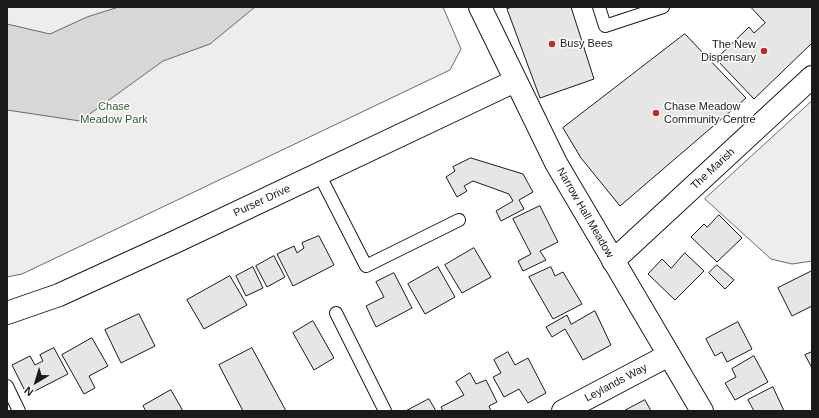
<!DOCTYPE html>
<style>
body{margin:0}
#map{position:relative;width:819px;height:418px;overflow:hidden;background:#fff;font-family:Arial,sans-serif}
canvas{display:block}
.frame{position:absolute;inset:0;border:8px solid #1a1a1a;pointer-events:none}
.north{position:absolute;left:16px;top:362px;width:40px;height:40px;-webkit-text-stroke:3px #fff;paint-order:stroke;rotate:218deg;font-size:11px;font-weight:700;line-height:16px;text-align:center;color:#1a1a1a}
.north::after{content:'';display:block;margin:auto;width:14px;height:18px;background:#1a1a1a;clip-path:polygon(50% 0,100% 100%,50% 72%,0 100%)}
</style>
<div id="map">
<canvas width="819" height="418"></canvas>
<div class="frame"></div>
<div class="north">N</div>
</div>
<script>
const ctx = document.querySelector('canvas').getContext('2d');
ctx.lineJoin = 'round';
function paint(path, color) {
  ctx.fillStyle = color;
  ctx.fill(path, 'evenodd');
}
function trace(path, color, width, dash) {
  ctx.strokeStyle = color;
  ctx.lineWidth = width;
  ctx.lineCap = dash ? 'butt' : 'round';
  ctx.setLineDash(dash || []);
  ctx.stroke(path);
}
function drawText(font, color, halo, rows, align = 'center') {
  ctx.font = font + ' Arial,sans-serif';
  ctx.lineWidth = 3;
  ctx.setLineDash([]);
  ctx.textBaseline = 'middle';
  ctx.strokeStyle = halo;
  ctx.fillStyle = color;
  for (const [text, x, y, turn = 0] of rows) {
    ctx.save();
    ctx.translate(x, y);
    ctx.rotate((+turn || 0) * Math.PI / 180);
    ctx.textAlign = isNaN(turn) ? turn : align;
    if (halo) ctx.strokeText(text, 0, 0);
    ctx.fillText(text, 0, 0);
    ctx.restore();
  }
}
const green = new Path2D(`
 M 7,7 L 443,7 L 461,49 L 450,70 L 22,274 L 7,277 Z
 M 812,101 L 812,261 L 792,264 L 771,259 L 705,199 Z`);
const water = new Path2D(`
 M 119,7 L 255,7 L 210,44 L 163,61 L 80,121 L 7,110 L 7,24 L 50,34 L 87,17 Z`);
const building = new Path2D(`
 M 513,7 L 571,7 L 594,79 L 540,98 L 507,9 Z
 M 751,7 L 811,7 L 812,8 L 812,43 L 754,99 L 716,59 L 749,27 L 754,33 L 765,23 Z
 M 685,34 L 746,98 L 620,206 L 581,158 L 563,128 Z
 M 471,158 L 523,174 L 533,192 L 519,200 L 524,209 L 501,221 L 496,211 L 513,201 L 509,194 L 473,181 L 464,186 L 467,191 L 457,197 L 446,177 L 455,171 L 453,167 Z
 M 540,206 L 558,242 L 540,251 L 546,260 L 523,271 L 518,261 L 531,254 L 513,219 Z
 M 719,215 L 742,238 L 717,262 L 691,237 L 704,224 L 707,227 Z
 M 319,236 L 334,265 L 293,286 L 277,254 L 294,246 L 297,253 L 304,248 L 302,243 Z
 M 474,248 L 491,277 L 462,293 L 445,265 Z
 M 685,253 L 704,271 L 675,300 L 648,274 L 662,259 L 671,268 Z
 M 274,256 L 285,277 L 267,287 L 256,266 Z
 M 717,265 L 734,280 L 725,289 L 709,273 Z
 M 253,267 L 263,288 L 246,296 L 236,276 Z
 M 438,267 L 455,297 L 425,314 L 408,284 Z
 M 551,267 L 555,276 L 563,272 L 582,304 L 553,319 L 529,277 Z
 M 812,271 L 812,306 L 792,316 L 778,288 Z
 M 394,273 L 412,308 L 376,327 L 366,306 L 384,297 L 376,282 Z
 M 230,276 L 247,305 L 204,329 L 187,300 Z
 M 595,311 L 611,345 L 583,360 L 565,329 L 552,337 L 546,327 L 567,315 L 571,324 Z
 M 139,314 L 155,346 L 121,363 L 105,330 Z
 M 313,321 L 334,358 L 314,370 L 293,333 Z
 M 738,322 L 752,349 L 727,362 L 722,352 L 715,356 L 706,339 Z
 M 92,338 L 108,366 L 89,376 L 95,388 L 84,394 L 62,355 Z
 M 54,348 L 68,374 L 27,395 L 12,365 L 30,356 L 35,365 L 43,361 L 40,355 Z
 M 252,348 L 286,411 L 243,411 L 219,365 Z
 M 508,352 L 515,365 L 528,358 L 546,393 L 528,403 L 519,389 L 504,397 L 493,377 L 501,373 L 494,360 Z
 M 812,352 L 812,368 L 805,355 Z
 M 754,356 L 768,382 L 735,400 L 725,383 L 736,377 L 732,369 Z
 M 470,373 L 476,384 L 486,380 L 497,402 L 489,406 L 491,411 L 443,411 L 441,407 L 464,395 L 456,382 Z
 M 773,387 L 784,411 L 754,411 L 748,400 Z
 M 171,390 L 183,411 L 146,411 L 143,406 Z
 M 429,399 L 436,411 L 406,411 Z
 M 645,400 L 651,411 L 624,411 Z`);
const lane = new Path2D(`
 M 599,7 L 605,26 L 663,7
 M 319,174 L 366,266 L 459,220
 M 336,313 L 385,411
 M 7,386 L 19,411`);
const street = new Path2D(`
 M 480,7 L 556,163 L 702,411
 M 613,261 L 812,77
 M 7,313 L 59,295 L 177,241 L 515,81
 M 563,411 L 669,355`);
const markers = [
 [552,44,4,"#c62828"],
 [764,51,4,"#c62828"],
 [656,113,4,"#c62828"]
];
const poiNames = [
 ["Busy Bees",560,44],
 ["The New",756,45,"right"],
 ["Dispensary",756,58,"right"],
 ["Chase Meadow",664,107],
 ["Community Centre",664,120]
];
const parkNames = [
 ["Chase",114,107],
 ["Meadow Park",114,120]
];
const streetNames = [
 ["The Marish",713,169,-43],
 ["Purser Drive",262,201,-25],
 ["Narrow Hall Meadow",585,213,60],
 ["Leylands Way",616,383,-28]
];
paint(green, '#ededed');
trace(green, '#6a6a6a', 1);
paint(water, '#d7d7d7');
trace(water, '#6a6a6a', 1);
paint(building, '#e6e6e6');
trace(building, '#1a1a1a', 1);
trace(lane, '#1a1a1a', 14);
trace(street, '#1a1a1a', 24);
trace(lane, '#fff', 12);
trace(street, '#fff', 22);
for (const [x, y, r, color] of markers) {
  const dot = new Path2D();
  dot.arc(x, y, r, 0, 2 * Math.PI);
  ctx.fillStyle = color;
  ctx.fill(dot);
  trace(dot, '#fff', 1.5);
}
drawText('11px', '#1a1a1a', '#fff', poiNames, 'left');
drawText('11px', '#2b5a34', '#fff', parkNames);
drawText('11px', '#1a1a1a', '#fff', streetNames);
</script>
